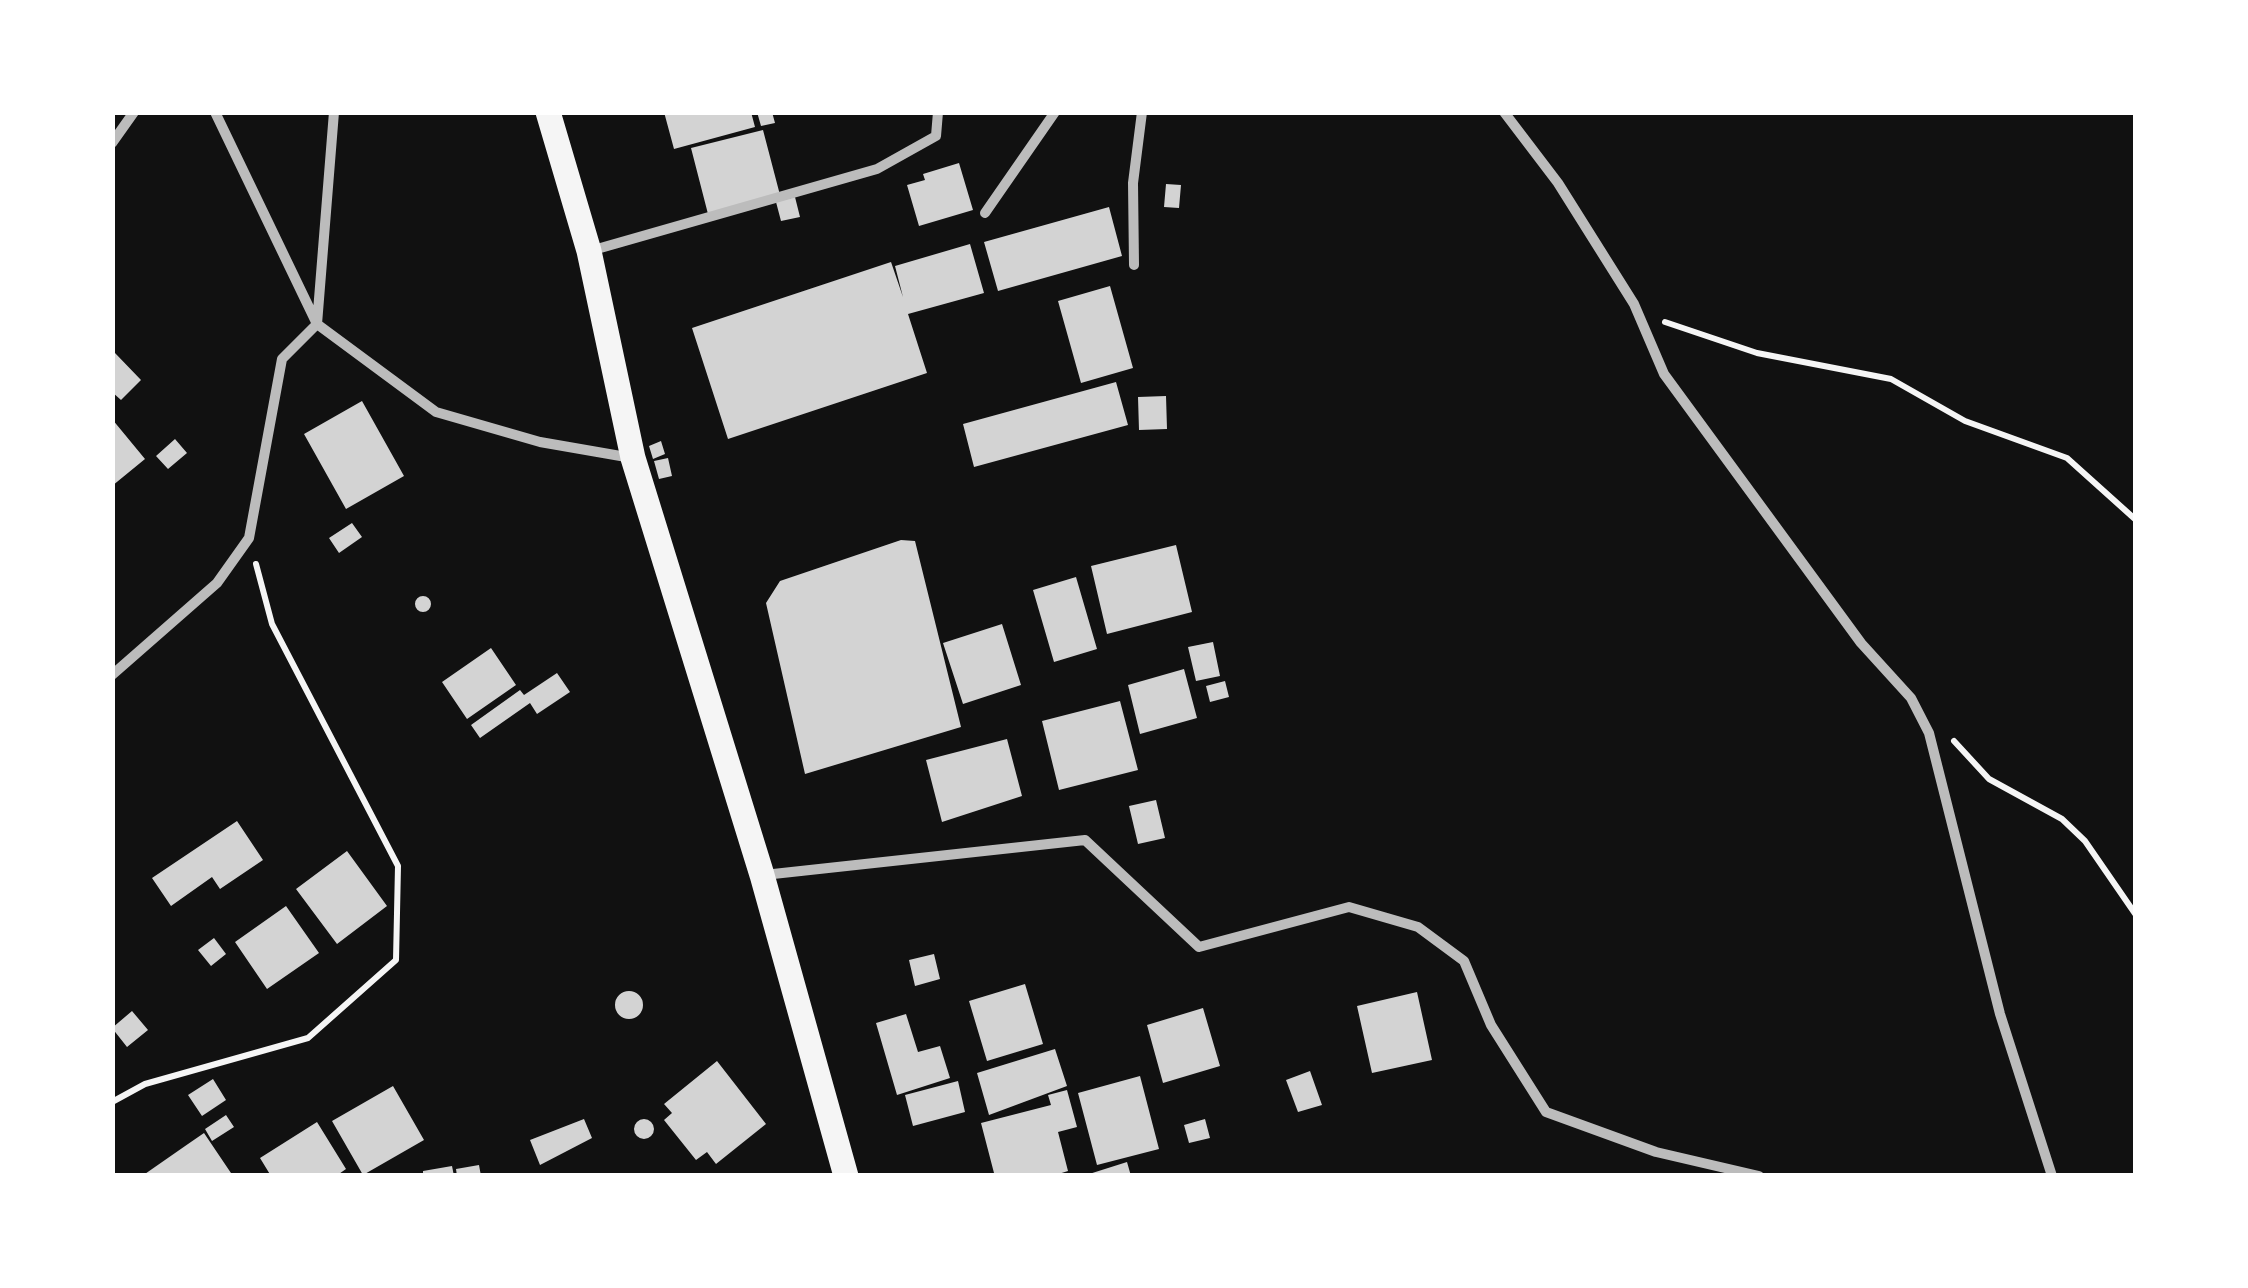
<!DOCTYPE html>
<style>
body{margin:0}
#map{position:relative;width:2248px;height:1288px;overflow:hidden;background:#111;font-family:Figtree,sans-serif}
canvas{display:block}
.frame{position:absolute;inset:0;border:115px solid #fff;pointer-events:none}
</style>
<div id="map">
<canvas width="2248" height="1288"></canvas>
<div class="frame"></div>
</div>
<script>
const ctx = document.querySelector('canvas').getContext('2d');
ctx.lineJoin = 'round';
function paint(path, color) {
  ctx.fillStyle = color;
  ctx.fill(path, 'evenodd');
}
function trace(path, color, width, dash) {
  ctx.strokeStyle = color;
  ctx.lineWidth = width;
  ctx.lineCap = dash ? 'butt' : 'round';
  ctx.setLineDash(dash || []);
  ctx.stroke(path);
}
const building = new Path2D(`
 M 664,112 L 751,112 L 755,127 L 674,149 Z
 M 757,112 L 772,112 L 775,123 L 761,126 Z
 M 763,130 L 780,195 L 708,214 L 691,148 Z
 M 959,163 L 973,210 L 919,226 L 907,185 L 925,180 L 923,174 Z
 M 1166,184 L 1181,185 L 1179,208 L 1164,207 Z
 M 795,197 L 800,217 L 781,221 L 776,202 Z
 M 1109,207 L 1122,256 L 998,291 L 984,242 Z
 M 970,244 L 984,293 L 908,314 L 927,373 L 728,439 L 692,328 L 891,262 L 903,297 L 895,266 Z
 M 1110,286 L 1133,368 L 1081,383 L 1058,301 Z
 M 115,353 L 141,380 L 121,400 L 112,392 Z
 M 1116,382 L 1128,425 L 974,467 L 963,424 Z
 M 1166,396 L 1167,429 L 1139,430 L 1138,397 Z
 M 362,401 L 404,476 L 346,509 L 304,434 Z
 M 112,419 L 145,459 L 112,486 Z
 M 175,439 L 187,453 L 168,469 L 156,456 Z
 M 661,441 L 665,454 L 653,459 L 649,446 Z
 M 668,458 L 672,476 L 659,479 L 654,461 Z
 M 352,523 L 362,537 L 339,553 L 329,538 Z
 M 901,540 L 915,541 L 961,727 L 805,774 L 766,603 L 780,581 Z
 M 1176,545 L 1192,612 L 1107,634 L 1091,566 Z
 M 1076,577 L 1097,649 L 1054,662 L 1033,590 Z
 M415 604a8 8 0 1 1 16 0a8 8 0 1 1-16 0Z
 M 1002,624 L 1021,685 L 963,704 L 943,643 Z
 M 1213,642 L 1220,676 L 1196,681 L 1188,647 Z
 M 491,648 L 516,685 L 467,719 L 442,682 Z
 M 1184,669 L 1197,718 L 1140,734 L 1128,685 Z
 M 557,673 L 570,692 L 537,714 L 530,703 L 480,738 L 471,725 L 520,690 L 524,695 Z
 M 1225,681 L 1229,697 L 1210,702 L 1206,686 Z
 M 1120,701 L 1138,770 L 1059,790 L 1042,721 Z
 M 1007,739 L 1022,796 L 942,822 L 926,760 Z
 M 1156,800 L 1165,838 L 1138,844 L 1129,806 Z
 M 237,821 L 263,860 L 220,889 L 212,877 L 171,906 L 152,878 Z
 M 347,851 L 387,906 L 337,944 L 296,889 Z
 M 286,906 L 319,953 L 267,989 L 235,942 Z
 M 214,938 L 226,954 L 211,966 L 198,950 Z
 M 934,954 L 940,979 L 915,986 L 909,960 Z
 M 1025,984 L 1043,1044 L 987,1061 L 969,1001 Z
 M615 1005a14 14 0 1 1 28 0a14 14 0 1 1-28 0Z
 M 1417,992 L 1432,1060 L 1372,1073 L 1357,1006 Z
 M 1203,1008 L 1220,1066 L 1163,1083 L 1147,1025 Z
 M 132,1011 L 148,1030 L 127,1047 L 112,1028 Z
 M 906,1014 L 918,1052 L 940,1046 L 950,1078 L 897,1095 L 876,1023 Z
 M 1055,1049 L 1067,1086 L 989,1115 L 977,1073 Z
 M 717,1061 L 766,1124 L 716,1164 L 707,1152 L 696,1160 L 664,1120 L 672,1113 L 664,1104 Z
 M 1310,1071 L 1322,1105 L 1298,1112 L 1286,1080 Z
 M 1140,1076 L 1159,1149 L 1097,1165 L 1078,1093 Z
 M 213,1079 L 226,1100 L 202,1116 L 188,1095 Z
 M 958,1081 L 965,1112 L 913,1126 L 905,1095 Z
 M 393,1086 L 424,1140 L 363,1175 L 332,1121 Z
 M 1067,1090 L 1077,1127 L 1058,1132 L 1068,1171 L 1052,1176 L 994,1173 L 981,1123 L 1051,1105 L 1048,1095 Z
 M 226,1115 L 234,1127 L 212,1141 L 205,1129 Z
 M634 1129a10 10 0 1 1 20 0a10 10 0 1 1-20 0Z
 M 584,1119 L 592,1138 L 540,1165 L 530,1140 Z
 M 1205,1119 L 1210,1138 L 1189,1143 L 1184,1125 Z
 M 317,1122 L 346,1169 L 336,1176 L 271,1176 L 260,1158 Z
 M 204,1133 L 233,1176 L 142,1176 L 188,1144 Z
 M 1127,1162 L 1131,1176 L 1086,1176 L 1086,1175 Z
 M 479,1165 L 481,1176 L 457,1176 L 456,1169 Z
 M 452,1166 L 454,1176 L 423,1176 L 423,1171 Z`);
const path = new Path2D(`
 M 1665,322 L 1757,353 L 1891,379 L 1965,421 L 2067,458 L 2136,520
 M 1954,741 L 1989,779 L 2062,819 L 2085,841 L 2136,915
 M 112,1102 L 145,1084 L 308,1038 L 396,960 L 398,866 L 272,624 L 256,564`);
const minor = new Path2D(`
 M 215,112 L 317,324 L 436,412 L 540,442 L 632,458
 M 1504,112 L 1558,183 L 1634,304 L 1664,374 L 1861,643 L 1911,698 L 1929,733 L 2000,1014 L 2052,1176
 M 112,143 L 134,112
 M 985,213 L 1055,112
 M 590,251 L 877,169 L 936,136 L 938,112
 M 1134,265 L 1133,183 L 1142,112
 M 112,675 L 217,583 L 249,538 L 282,359 L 317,324 L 334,112
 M 764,875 L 1085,840 L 1199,947 L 1349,907 L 1418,927 L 1464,961 L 1491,1025 L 1546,1112 L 1656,1152 L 1759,1176`);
const primary = new Path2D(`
 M 548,112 L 589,251 L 633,458 L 762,875 L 846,1176`);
paint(building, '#d3d3d3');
trace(path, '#f5f5f5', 6);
trace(minor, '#bcbcbc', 10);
trace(primary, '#f5f5f5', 25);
</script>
